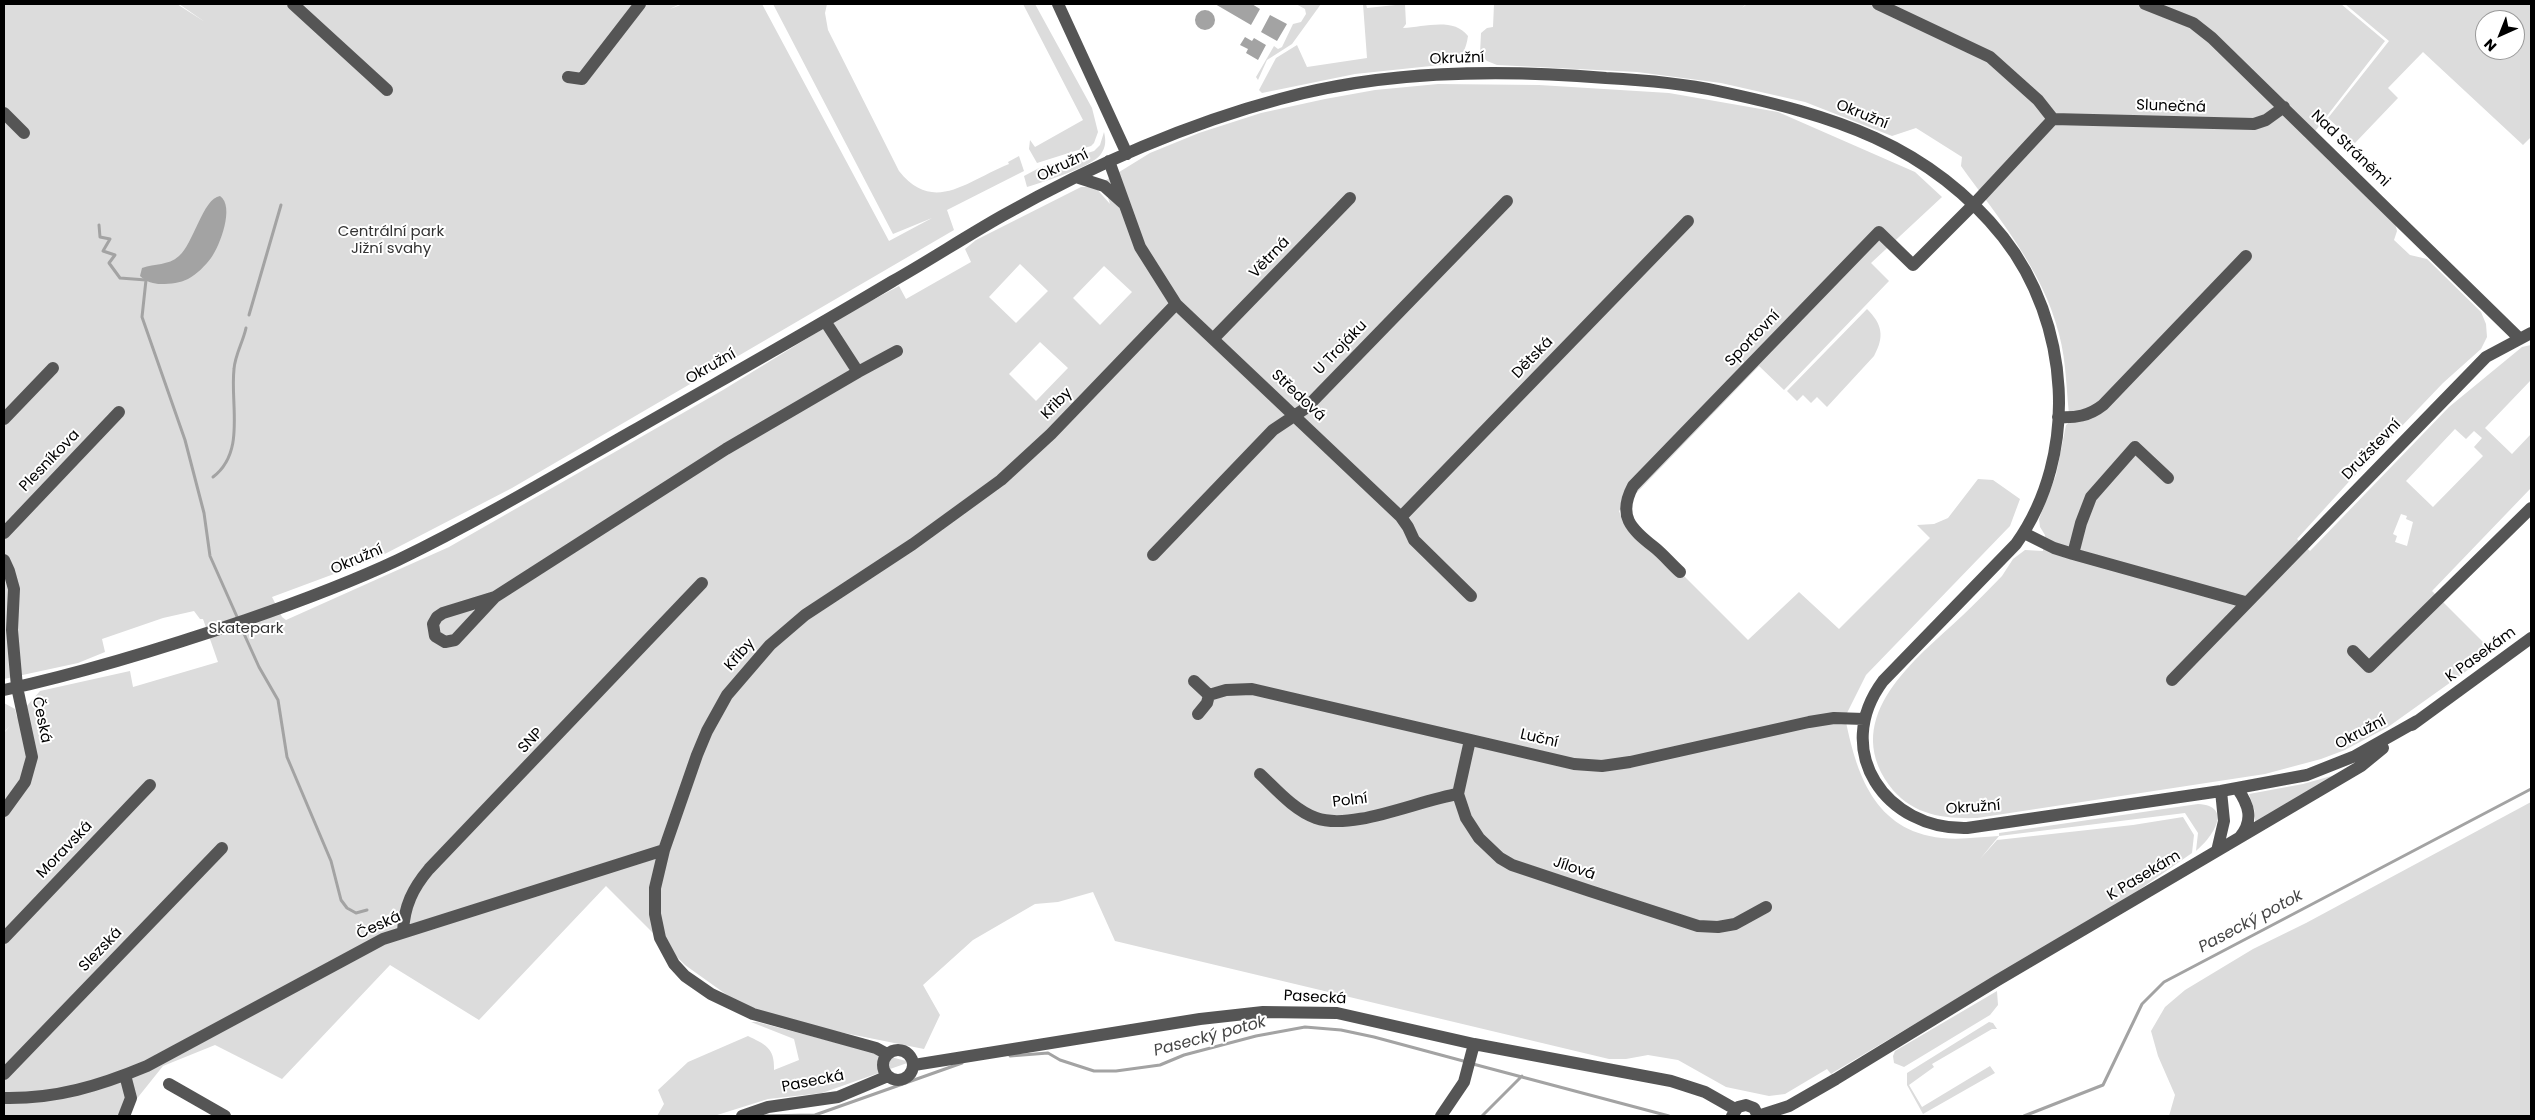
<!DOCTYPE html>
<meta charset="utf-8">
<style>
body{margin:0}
#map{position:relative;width:2535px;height:1120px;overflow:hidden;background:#fff;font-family:Poppins,sans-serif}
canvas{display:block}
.frame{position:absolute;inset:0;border:5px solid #000;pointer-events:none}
.north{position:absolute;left:2475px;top:10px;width:50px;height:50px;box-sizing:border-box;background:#fff;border:1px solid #999;border-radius:50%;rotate:224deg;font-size:14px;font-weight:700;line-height:20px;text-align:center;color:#000}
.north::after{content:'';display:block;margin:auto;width:18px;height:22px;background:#000;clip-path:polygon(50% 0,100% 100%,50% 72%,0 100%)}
</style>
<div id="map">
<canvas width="2535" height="1120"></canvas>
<div class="frame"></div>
<div class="north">N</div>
</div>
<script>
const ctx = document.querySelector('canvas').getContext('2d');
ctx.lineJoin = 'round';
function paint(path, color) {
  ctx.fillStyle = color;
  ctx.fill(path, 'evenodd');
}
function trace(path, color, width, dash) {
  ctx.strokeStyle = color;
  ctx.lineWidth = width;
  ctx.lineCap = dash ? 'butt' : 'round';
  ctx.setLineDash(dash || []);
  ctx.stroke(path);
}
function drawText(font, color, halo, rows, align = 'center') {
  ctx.font = font + ' Poppins,sans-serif';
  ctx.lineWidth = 4;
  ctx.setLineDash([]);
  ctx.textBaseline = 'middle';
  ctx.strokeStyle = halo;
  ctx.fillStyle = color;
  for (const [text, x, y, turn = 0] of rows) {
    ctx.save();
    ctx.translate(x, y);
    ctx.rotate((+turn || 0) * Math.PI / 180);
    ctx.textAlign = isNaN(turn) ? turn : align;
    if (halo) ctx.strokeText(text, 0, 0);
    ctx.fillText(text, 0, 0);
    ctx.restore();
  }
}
const green = new Path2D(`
 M 4,4 L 177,4 L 205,22 L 179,4 L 680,4 L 670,9 L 683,4 L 762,4 L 889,241 L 932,218 L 893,234 L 773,4 L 827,4 L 825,13 L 828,30 L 899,171 C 934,215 968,180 1009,164 L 1008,162 L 1019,156 L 1024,171 L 947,210 L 954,230 L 512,488 L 377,558 L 272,597 L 282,617 L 286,620 L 449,547 L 723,390 L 850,312 L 899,286 L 906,299 L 971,262 L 965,249 L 976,240 L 1081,187 L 1095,187 L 1110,204 L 1103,182 L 1150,153 L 1199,133 L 1261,113 L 1325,99 L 1375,90 L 1438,84 L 1539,85 L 1669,93 L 1778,112 L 1915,172 L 1942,197 L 1871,263 L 1889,281 L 1784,390 L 1759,366 L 1619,511 L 1622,519 L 1653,545 L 1748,640 L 1799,592 L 1839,629 L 1930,538 L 1917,525 L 1934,524 L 1948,518 L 1978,479 L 1993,480 L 2020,499 L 2010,526 L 1866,675 L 1845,717 C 1856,773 1874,831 1942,838 C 1961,840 1980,837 1999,836 L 1980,859 L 1997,840 L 2133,825 L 2183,817 L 2194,835 L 2192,853 L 2133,894 L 1834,1072 L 1831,1074 L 1827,1069 L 1785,1094 L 1769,1096 L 1726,1087 L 1678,1060 L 1648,1055 L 1626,1059 L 1609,1059 L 1115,941 L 1093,892 L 1058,902 L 1035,904 L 973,940 L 923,985 L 940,1015 L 924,1049 L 755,1015 L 685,965 L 606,886 L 479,1020 L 390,965 L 282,1079 L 215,1045 L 163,1066 L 123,1116 L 4,1116 L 4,733 L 10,726 L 4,732 L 4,703 L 15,709 L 17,717 L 40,691 L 130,671 L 133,687 L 218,662 L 203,619 L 200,619 L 194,611 L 163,618 L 102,639 L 105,652 L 78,663 L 4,679 ZM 1020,264 L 1048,291 L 1016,323 L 989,297 ZM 1104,266 L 1132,292 L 1100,325 L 1073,298 ZM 1040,342 L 1068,368 L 1036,401 L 1009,374 Z
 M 1023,4 L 1035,4 L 1092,108 L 1098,132 L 1094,143 L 1091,146 L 1037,163 L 1029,149 L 1030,140 L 1035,147 L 1083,120 Z
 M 1296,4 L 1321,4 L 1292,44 L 1267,60 L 1258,80 L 1256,77 L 1274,46 L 1278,49 L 1282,47 L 1293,24 L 1301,22 L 1306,14 L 1305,9 Z
 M 1363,4 L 1366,4 L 1367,8 L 1405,4 L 1406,24 L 1403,28 C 1424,27 1454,17 1468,36 C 1466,50 1462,57 1450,64 L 1355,74 L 1262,93 L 1259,90 L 1276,58 L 1297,45 L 1307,67 L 1367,58 Z
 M 1494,4 L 1746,4 L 1742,8 L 1747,4 L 2341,4 L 2385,41 L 2309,139 L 2395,223 L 2397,231 L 2394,240 L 2410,255 L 2427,259 L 2481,312 L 2486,324 L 2487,337 L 2481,349 L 2443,383 L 2355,475 L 2297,539 L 2310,551 L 2449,407 L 2522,347 L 2531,345 L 2531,380 L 2485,428 L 2512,454 L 2531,434 L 2531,488 L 2432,591 L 2493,652 L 2388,727 L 2345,750 L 2321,759 L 2265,774 L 1977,818 C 1943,819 1911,815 1889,785 C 1840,716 1916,659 1962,616 C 1976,603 1989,589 2002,576 L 2013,559 L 2025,550 L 2043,551 L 2045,535 L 2040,527 L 2039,519 L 2056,475 L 2066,425 L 2070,422 C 2066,393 2067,363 2059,334 C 2043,270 1999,219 1961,166 L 1962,157 L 1916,128 L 1892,136 L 1805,102 L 1721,83 L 1637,72 L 1497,65 L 1487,61 L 1480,54 L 1481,33 L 1487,28 L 1493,27 ZM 2455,429 L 2466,439 L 2474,431 L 2482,438 L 2474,447 L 2483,456 L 2433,507 L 2406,481 ZM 2401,514 L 2407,516 L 2406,519 L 2413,522 L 2407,546 L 2395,542 L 2397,536 L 2393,534 Z
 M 2345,4 L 2531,4 L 2531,137 L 2523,145 L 2423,52 L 2388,88 L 2398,98 L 2355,143 L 2328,118 L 2389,41 ZM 2485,20 L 2515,20 L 2515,50 L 2485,50 Z
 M 1104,132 C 1106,140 1106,147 1101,154 C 1092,167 1043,182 1027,187 L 1024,176 L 1039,168 L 1094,151 L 1100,145 Z
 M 1867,309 C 1882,324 1885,336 1874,356 L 1827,407 L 1817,397 L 1811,403 L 1803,395 L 1797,401 L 1787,391 Z
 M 2335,775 L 2255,823 L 2255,812 L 2249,794 L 2303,784 Z
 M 2531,802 L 2531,1116 L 2169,1116 L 2175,1095 L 2158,1056 L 2151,1031 L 2165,1007 L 2185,990 L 2253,949 L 2306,923 Z
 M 2198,804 C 2235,806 2211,839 2196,851 L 2198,833 L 2185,813 L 1999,836 L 1999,833 Z
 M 1997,991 L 1998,1005 L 1990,1015 L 1904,1067 L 1894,1063 L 1893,1056 L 1895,1051 Z
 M 751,1022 L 757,1022 L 910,1062 L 822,1093 L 768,1099 L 714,1116 L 657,1116 L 664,1104 L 658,1090 L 688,1062 L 748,1036 C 764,1044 775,1047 774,1070 L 799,1060 L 794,1039 Z
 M 1989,1022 L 1993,1023 L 1997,1029 L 1992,1029 L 1932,1064 L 1934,1067 L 1909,1085 L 1922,1107 L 1990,1066 L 1995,1073 L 1923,1114 L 1907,1085 L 1907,1073 Z`);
const water = new Path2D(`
 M 1215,4 L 1252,4 L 1260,9 L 1251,25 Z
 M1195 20a10 10 0 1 1 20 0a10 10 0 1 1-20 0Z
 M 1270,15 L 1287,24 L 1277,41 L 1261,32 Z
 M 1245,37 L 1252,41 L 1254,38 L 1266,45 L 1258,60 L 1246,53 L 1248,49 L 1240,45 Z
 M 220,196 C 235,206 220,246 211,258 C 205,266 197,274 188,279 C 180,283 171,284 161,284 C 154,284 146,282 140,276 L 142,268 C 155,263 168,266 179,256 C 193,245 203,198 220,196 Z`);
const stream = new Path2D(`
 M 99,225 L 100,237 L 110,239 L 103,251 L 115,255 L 109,263 L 120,278 L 146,280 L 142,317 L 185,440 L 204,513 L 210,556 L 238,619
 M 249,315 L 281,205
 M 213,477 C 246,452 230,405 234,369 C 235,355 243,342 246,328
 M 240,625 L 259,667 L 278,700 L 287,757 L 331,861 L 341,900 L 347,908 L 356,913 L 367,910
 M 1010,1056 L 1048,1053 L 1060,1060 L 1094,1071 L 1116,1071 L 1160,1065 L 1184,1055 L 1256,1036 L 1305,1027 L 1341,1030 L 1374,1037 L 1467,1062
 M 1473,1064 L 1669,1116
 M 759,1116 L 815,1115 L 962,1063
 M 1482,1116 L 1522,1076
 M 2024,1116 L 2103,1085 L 2142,1004 L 2164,982 L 2531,789`);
const minor = new Path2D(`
 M 293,4 L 387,90
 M 1058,4 L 1127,154
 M 1878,4 L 1990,57 L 2038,100 L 2053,119
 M 2145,4 L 2193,23 L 2212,38 L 2519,338
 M 568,77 L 582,79 L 640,4
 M 4,113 L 24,133
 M 1109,161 L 1140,247 L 1176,304 L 1401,517 L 1408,527 L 1414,540 L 1471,596
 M 1076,177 L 1104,186 L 1123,203
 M 1213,339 L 1350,198
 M 858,372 L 897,351
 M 2058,417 C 2076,418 2089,416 2103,405 L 2246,256
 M 4,419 L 53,368
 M 1401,517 L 1688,221
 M 4,533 L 119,412
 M 2024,533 L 2054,548 L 2073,554 L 2245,602
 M 2073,554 L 2081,523 L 2091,497 L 2135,447 L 2168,478
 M 1153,555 L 1273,430 L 1306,408 L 1507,201
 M 4,560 L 9,571 L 14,589 L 12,630 L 17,687 L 32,757 L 25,782 L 4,811
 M 1680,572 C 1671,564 1663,554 1654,547 C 1631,529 1617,516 1633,486 L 1879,232 L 1913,265 L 1974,204 L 2053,119 L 2254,124 L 2266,120 L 2284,107
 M 495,597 L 443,613 L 437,617 L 433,624 L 435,636 L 445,642 L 455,640 L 495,597 L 726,449 L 858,372 L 825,321
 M 2353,651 L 2369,667 L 2531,508
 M 2172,680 L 2486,357 L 2531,333
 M 1194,681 L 1209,695
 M 4,690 C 86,672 167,647 246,620 C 298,602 349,583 398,560 C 478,521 554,476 631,432 C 718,382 806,333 893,281 C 930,260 965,237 1002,216 C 1089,167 1183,125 1280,99 C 1385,70 1498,69 1606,78 C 1643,80 1681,83 1718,91 C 1831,115 1928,143 2003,237 C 2070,322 2080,454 2016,544 L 1883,681 C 1831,751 1886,830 1967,828 L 2221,791 L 2307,775 L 2355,756 L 2417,721
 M 1209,695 L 1226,690 L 1252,689 L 1574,764 L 1602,766 L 1630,762 L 1809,722 L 1834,718 L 1864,719
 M 1198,714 L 1207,703 L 1209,695
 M 2412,725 L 2531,638
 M 1470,740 L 1458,794 L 1466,818 L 1479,838 L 1500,858 L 1512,865 L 1590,891 L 1698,926 L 1718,927 L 1735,924 L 1766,907
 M 1260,774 C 1277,790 1294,810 1316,818 C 1352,831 1419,800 1458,794
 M 2237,788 C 2249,805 2254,820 2240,837
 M 2217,851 L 2224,821 L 2221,791
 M 403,932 C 404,906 413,888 429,869 L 702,583
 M 4,938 L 150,785
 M883 1065a15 15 0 1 1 30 0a15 15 0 1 1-30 0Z
 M 887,1054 L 876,1048 L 753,1014 L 711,994 L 685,976 L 674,964 L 660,938 L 655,914 L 655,888 L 664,850 L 697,755 L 707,731 L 727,695 L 770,645 L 805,615 L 913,544 L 1001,480 L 1051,434 L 1176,304
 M 914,1065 L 1200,1019 L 1263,1012 L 1337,1013 L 1474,1044 L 1671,1081 L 1705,1092 L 1735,1109
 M 4,1074 L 222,848
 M 169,1084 L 225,1116
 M 4,1098 C 56,1099 99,1086 147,1066 L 383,939 L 664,850
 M 124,1116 L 131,1098 L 125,1075
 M 742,1116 L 768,1107 L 838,1097 L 888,1076
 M 1441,1116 L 1464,1082 L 1474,1044
 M 1732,1116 L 1738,1107 L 1746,1105 L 1754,1108 L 1758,1116
 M 1758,1116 L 1789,1106 L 1836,1079 L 1998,980 L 2361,766 L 2383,748`);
const streetNames = [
 ["Okružní",1457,59,-2],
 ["Slunečná",2171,107,2],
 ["Okružní",1862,115,22],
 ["Nad Stráněmi",2350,149,44],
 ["Okružní",1063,166,-26],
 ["Větrná",1270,258,-46],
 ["Sportovní",1753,339,-46],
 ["U Trojáku",1341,348,-46],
 ["Dětská",1533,358,-46],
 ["Okružní",711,367,-30],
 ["Středová",1298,396,43],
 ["Křiby",1057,404,-46],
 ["Družstevní",2372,450,-46],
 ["Plesníkova",50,461,-46],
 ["Okružní",357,560,-23],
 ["Křiby",740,655,-49],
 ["K Pasekám",2481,655,-36],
 ["Česká",41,720,78],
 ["Okružní",2361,733,-28],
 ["Luční",1539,739,13],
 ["SNP",531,741,-46],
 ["Polní",1350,801,-7],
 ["Okružní",1973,808,-4],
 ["Moravská",65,850,-46],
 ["Jílová",1574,869,19],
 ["K Pasekám",2144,876,-31],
 ["Česká",379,926,-24],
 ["Slezská",101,950,-46],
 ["Pasecká",1315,998,3],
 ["Pasecká",813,1082,-11]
];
const parkNames = [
 ["Centrální park",391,232],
 ["Jižní svahy",391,249],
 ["Skatepark",246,629]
];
const waterNames = [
 ["Pasecký potok",2251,922,-28],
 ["Pasecký potok",1210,1037,-15]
];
paint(green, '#dcdcdc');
paint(water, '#a3a3a3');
trace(stream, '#a3a3a3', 3);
trace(minor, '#555', 12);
drawText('15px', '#000', '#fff', streetNames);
drawText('15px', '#333', '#fff', parkNames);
drawText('italic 16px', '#444', '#fff', waterNames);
</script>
